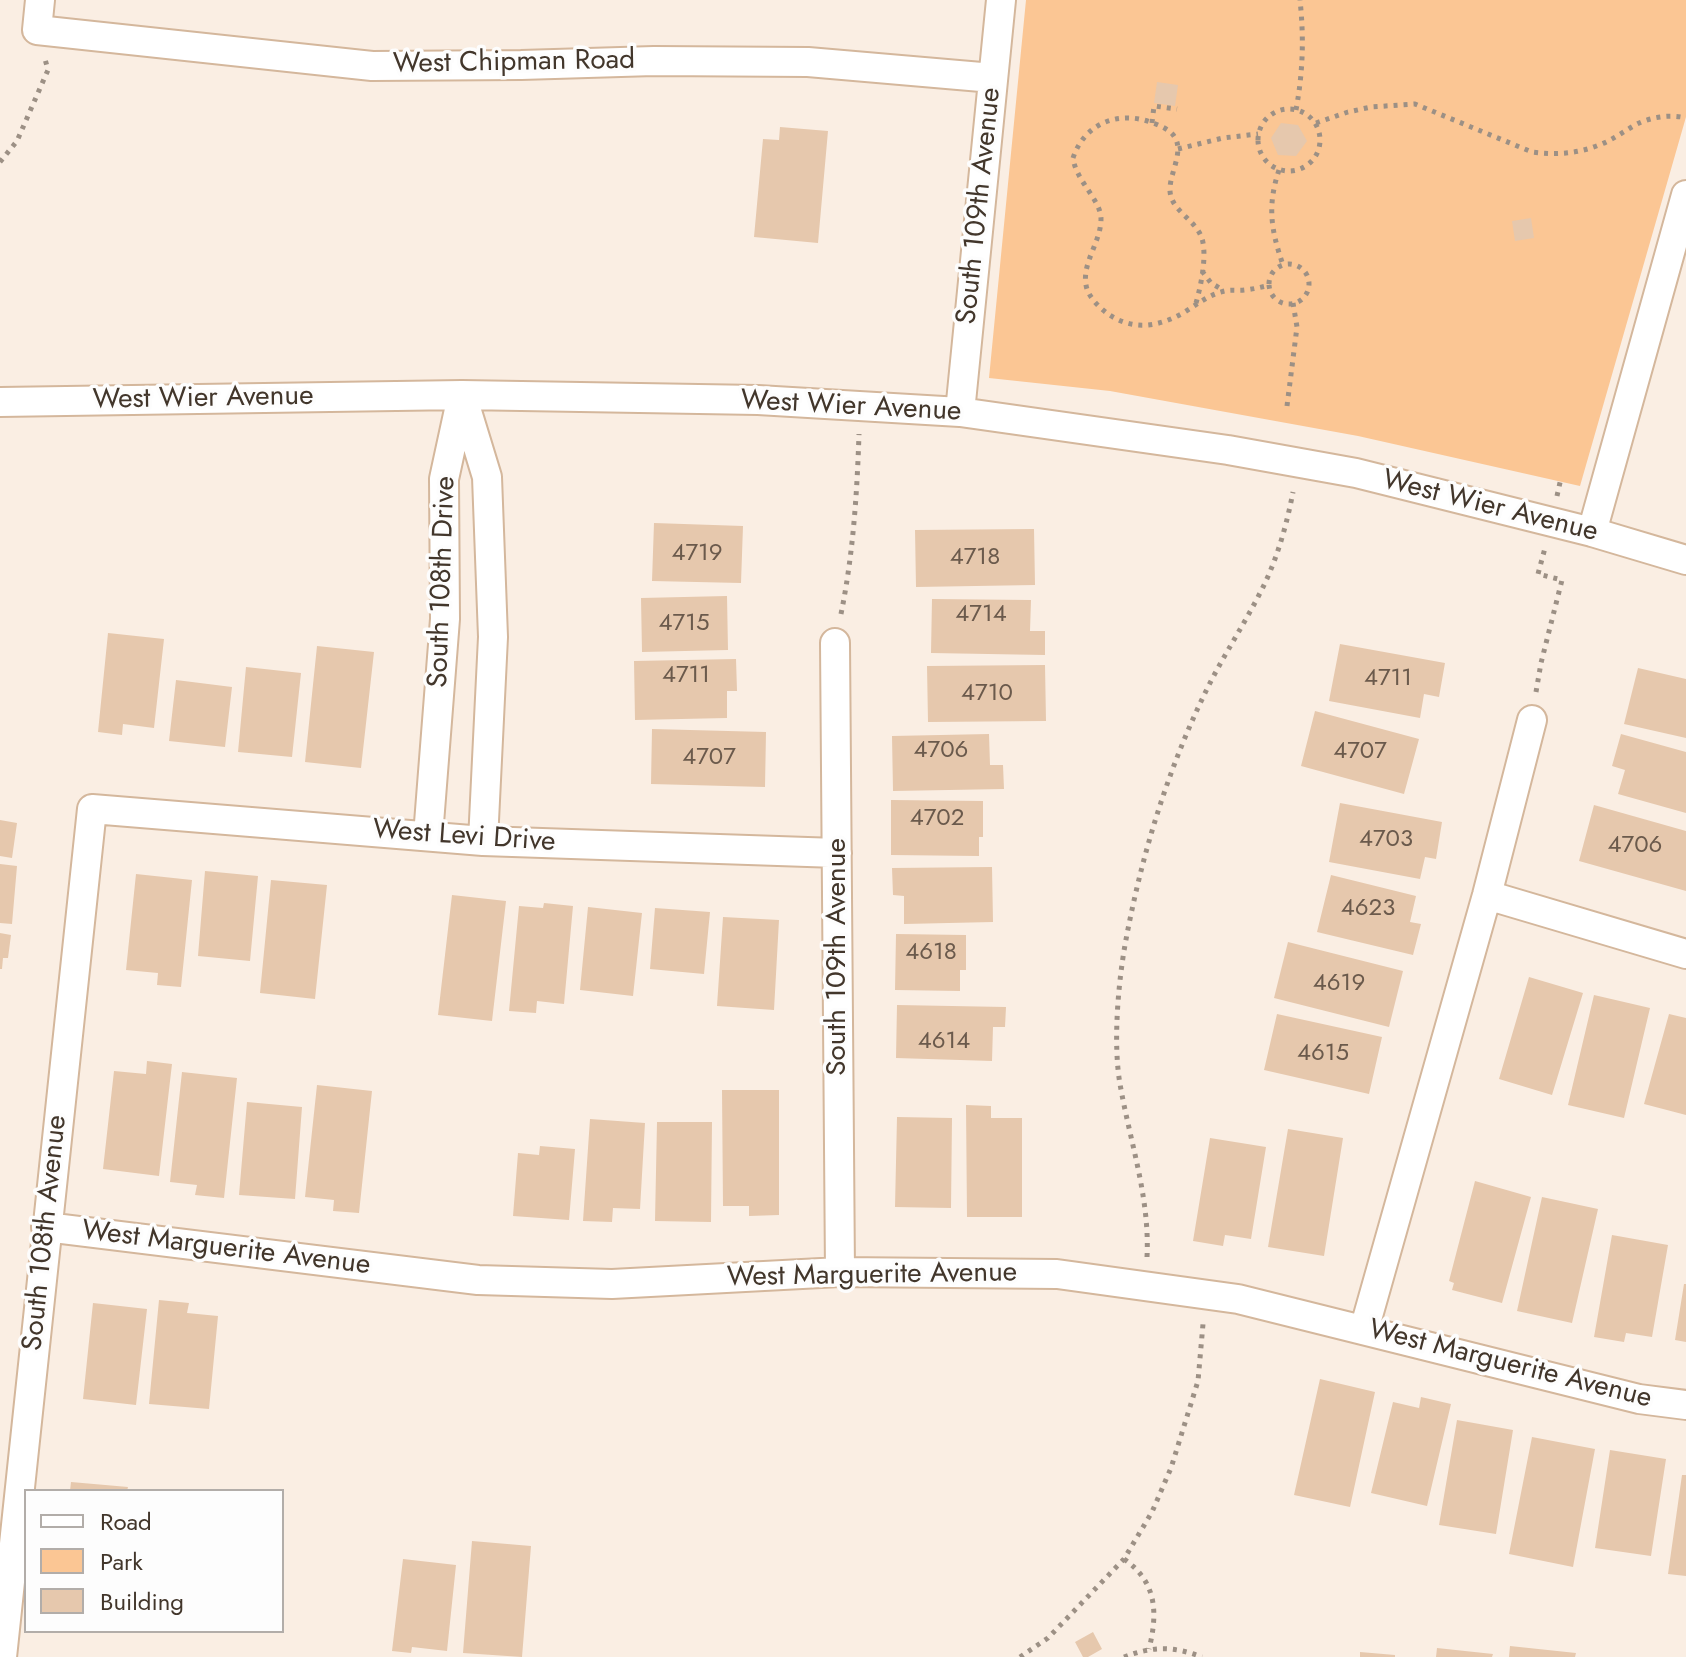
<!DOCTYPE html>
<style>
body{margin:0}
#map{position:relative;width:1686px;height:1657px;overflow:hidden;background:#faeee3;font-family:Jost,sans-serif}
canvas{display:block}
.legend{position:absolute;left:24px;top:1489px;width:260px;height:144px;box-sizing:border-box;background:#fdfdfd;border:2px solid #b2ada9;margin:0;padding:10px 14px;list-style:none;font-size:24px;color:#42362b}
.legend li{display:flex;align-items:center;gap:16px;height:40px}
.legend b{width:40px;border:2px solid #b2ada9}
</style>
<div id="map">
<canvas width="1686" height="1657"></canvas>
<ul class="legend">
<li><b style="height:10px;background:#fff"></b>Road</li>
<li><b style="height:22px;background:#fbc694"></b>Park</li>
<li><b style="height:22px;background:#e6c8ad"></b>Building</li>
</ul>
</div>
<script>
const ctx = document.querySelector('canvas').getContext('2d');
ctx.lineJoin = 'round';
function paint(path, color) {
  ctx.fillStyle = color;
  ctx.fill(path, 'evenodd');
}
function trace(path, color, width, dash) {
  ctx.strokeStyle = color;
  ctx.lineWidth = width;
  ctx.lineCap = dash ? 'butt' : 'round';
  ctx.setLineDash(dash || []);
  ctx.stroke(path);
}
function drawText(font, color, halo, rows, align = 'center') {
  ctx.font = font + ' Jost,sans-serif';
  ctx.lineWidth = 7;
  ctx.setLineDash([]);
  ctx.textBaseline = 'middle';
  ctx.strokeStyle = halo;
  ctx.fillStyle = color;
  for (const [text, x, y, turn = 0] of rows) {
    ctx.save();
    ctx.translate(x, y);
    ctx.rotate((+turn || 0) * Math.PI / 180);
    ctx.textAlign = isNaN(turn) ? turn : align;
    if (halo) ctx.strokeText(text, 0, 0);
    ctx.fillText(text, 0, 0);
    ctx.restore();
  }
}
const green = new Path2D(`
 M 1026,0 L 1686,0 L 1686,117 L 1580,486 L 1358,436 L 1110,391 L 989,378 Z`);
const building = new Path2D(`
 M 1157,82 L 1178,85 L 1175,106 L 1154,103 Z
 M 1281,123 L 1298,125 L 1307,141 L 1296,156 L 1278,155 L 1271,138 Z
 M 780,127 L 828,131 L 818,243 L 754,237 L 763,139 L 779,140 Z
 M 1531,218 L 1534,238 L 1515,241 L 1512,221 Z
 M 654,523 L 743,526 L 741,583 L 652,581 Z
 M 1034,529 L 1035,585 L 916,587 L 915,530 Z
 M 727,596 L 728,650 L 642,652 L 641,598 Z
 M 932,599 L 1031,600 L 1030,631 L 1045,631 L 1045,655 L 931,653 Z
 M 108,633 L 164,639 L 154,728 L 123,724 L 122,735 L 98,732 Z
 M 1340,644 L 1445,663 L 1439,697 L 1424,694 L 1420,718 L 1329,701 Z
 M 317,646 L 374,652 L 361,768 L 305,762 Z
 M 736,659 L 737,691 L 727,691 L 727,718 L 635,720 L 634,661 Z
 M 1045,665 L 1046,721 L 928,722 L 927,666 Z
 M 246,667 L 301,673 L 292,757 L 238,752 Z
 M 1638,668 L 1686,679 L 1686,738 L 1624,724 Z
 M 176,680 L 232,687 L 225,747 L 169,741 Z
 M 1315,711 L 1419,739 L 1404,794 L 1301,766 Z
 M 652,729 L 766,732 L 765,787 L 651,784 Z
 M 989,734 L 990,765 L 1003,765 L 1004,789 L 893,791 L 892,736 Z
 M 1621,734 L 1686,752 L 1686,813 L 1618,794 L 1625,770 L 1612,766 Z
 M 891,800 L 983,801 L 983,837 L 979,837 L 979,856 L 891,855 Z
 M 1340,803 L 1442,822 L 1436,859 L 1425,857 L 1420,879 L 1329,862 Z
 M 1594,805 L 1686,831 L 1686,891 L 1579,861 Z
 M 0,820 L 17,823 L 12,858 L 0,856 Z
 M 0,864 L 17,866 L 12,924 L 0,923 Z
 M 992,867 L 993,922 L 904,924 L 904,896 L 893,895 L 892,868 Z
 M 205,871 L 258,876 L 250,961 L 198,956 Z
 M 136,874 L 192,880 L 181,987 L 157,985 L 158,973 L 126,970 Z
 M 1331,875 L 1416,896 L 1410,922 L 1421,924 L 1413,955 L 1317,932 Z
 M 271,880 L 327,885 L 315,999 L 260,993 Z
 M 452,895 L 506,901 L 492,1021 L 438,1015 Z
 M 544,903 L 573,906 L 564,1004 L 537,1001 L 536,1013 L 509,1011 L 519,906 L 543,908 Z
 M 588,907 L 642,913 L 633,996 L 580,990 Z
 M 655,908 L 710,912 L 704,974 L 650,969 Z
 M 723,917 L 779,920 L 774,1010 L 717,1006 Z
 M 0,933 L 11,935 L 8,958 L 3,958 L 2,969 L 0,969 Z
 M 896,934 L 966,935 L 966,970 L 960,970 L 960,991 L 895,990 Z
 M 1288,942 L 1403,971 L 1389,1027 L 1274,998 Z
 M 1529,977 L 1583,993 L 1552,1095 L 1499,1079 Z
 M 1594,995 L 1650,1008 L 1624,1118 L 1568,1105 Z
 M 897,1005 L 1006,1007 L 1005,1027 L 993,1027 L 992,1061 L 896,1058 Z
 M 1277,1014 L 1382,1037 L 1369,1094 L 1264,1070 Z
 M 1669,1014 L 1686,1018 L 1686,1115 L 1644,1104 Z
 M 147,1061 L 172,1064 L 159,1176 L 103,1169 L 114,1071 L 146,1074 Z
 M 182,1072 L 237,1078 L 224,1198 L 195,1195 L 197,1185 L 170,1182 Z
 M 317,1085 L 372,1091 L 359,1213 L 333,1211 L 334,1200 L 305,1197 Z
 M 722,1090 L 779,1090 L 779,1215 L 749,1216 L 749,1206 L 723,1206 Z
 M 247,1102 L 302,1107 L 295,1199 L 239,1195 Z
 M 966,1105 L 991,1106 L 991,1118 L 1022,1118 L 1022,1217 L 967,1217 Z
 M 897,1117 L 952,1118 L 951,1208 L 895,1207 Z
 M 590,1119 L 645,1123 L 640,1209 L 613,1208 L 612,1222 L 583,1221 Z
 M 657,1122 L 712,1122 L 711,1222 L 655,1221 Z
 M 1288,1129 L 1343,1138 L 1324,1256 L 1268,1247 Z
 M 1210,1138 L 1266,1147 L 1251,1239 L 1225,1235 L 1223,1246 L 1193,1241 Z
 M 540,1146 L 575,1149 L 569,1220 L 513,1216 L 518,1153 L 539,1155 Z
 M 1475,1181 L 1531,1197 L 1502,1303 L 1452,1290 L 1454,1283 L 1449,1281 Z
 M 1542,1197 L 1598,1209 L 1572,1323 L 1517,1311 Z
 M 1612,1235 L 1668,1245 L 1652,1337 L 1626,1333 L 1624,1342 L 1594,1337 Z
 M 1684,1284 L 1686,1284 L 1686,1342 L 1675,1340 Z
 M 159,1300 L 189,1303 L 187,1313 L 218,1316 L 209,1409 L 149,1404 Z
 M 93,1303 L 147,1309 L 136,1405 L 83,1399 Z
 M 1320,1379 L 1375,1392 L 1350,1507 L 1294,1495 Z
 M 1421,1397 L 1451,1404 L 1427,1506 L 1371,1493 L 1393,1402 L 1419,1408 Z
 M 1457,1420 L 1513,1430 L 1496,1534 L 1439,1525 Z
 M 1532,1437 L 1595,1449 L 1573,1567 L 1509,1554 Z
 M 1610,1450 L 1666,1459 L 1651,1556 L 1595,1548 Z
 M 1682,1475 L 1686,1475 L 1686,1576 L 1668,1574 Z
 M 71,1482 L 128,1487 L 127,1491 L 70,1491 Z
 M 472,1541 L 531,1546 L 522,1657 L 463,1653 Z
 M 403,1559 L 456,1565 L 447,1651 L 412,1647 L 411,1653 L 392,1651 Z
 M 1093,1632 L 1102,1649 L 1088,1657 L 1083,1657 L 1075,1642 Z
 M 1510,1646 L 1576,1653 L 1575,1657 L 1509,1657 Z
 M 1437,1648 L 1493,1654 L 1492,1657 L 1436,1657 Z
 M 1360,1652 L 1395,1655 L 1395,1657 L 1360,1657 Z`);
const path = new Path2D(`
 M1258 140a31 31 0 1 1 62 0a31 31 0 1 1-62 0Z
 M 1296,110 C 1303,72 1304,38 1300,0
 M 1152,123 L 1154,106 L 1177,109
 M 1316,123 L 1348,112 L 1371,107 L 1415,104 L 1532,152 C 1555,155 1577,154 1599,145 C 1613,140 1624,131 1637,124 C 1651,117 1671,114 1686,118
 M 1178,149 L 1223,138 L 1258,134
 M 0,162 L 17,141 L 34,102 L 48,70 L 45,59
 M 1279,170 C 1267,206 1271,230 1283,265
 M1269 284a20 20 0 1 1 40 0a20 20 0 1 1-40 0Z
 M 1202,271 L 1211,283 L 1223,290
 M 1196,303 C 1201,286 1208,252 1201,236 C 1194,219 1171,210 1170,191 C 1169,174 1185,151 1174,136 C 1170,130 1161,126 1153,123 C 1120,110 1085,122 1073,158 C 1076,181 1101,200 1101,219 C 1101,242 1082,262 1086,285 C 1088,297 1099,307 1108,314 C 1133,331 1158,327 1183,313 C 1196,305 1207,296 1221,292 C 1229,289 1237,291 1245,290 C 1254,289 1262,287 1270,285
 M 1287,406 L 1297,327 L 1293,303
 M 1557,496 L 1561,478
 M 841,614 C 853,555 857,495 859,434
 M 1536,692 L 1541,663 L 1562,580 L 1538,574 L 1545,548
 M 1147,1257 C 1150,1198 1130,1142 1120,1084 C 1113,1044 1118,985 1125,945 C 1141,857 1167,771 1206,691 C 1222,658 1242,628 1259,595 C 1276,563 1286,528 1293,492
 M 1124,1559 C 1157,1582 1158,1613 1149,1649
 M 1020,1657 L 1048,1638 L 1124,1559 L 1152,1512 L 1171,1468 L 1198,1381 L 1203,1324
 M 1124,1657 C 1153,1646 1173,1646 1202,1657`);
const minor = new Path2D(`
 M 40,0 L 37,30 L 372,66 L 521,65 L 654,61 L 808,62 L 993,78
 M 462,395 L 487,477 L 493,637 L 483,841
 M 0,402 L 462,395 L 758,400 L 960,412 L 1228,450 L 1356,473 L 1592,532 L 1686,560
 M 960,412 L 1001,0
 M 1592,532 L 1686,195
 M 835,643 L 840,1272
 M 428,836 L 445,619 L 444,479 L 462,396
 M 1487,895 L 1686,954
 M 46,1227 L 478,1280 L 612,1284 L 840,1272 L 1057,1274 L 1238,1299 L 1639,1399 L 1686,1405
 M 1364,1330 L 1487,895 L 1532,720
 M 2,1657 L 92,809 L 483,841 L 837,853`);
const numberNames = [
 ["4719",697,554],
 ["4718",975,558],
 ["4714",981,615],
 ["4715",684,624],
 ["4711",686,676],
 ["4711",1388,679],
 ["4710",987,694],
 ["4706",941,751],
 ["4707",1360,752],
 ["4707",709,758],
 ["4702",937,819],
 ["4703",1386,840],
 ["4706",1635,846],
 ["4623",1368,909],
 ["4618",931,953],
 ["4619",1339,984],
 ["4614",944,1042],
 ["4615",1323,1054]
];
const streetNames = [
 ["West Chipman Road",514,63,-1],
 ["South 109th Avenue",980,206,-84],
 ["West Wier Avenue",203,399,-1],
 ["West Wier Avenue",851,407,3],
 ["West Wier Avenue",1490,507,14],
 ["South 108th Drive",443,582,-88],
 ["West Levi Drive",464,837,4],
 ["South 109th Avenue",838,957,-90],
 ["South 108th Avenue",46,1233,-84],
 ["West Marguerite Avenue",226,1249,7],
 ["West Marguerite Avenue",872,1276,-1],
 ["West Marguerite Avenue",1510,1365,14]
];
paint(green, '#fbc694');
paint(building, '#e6c8ad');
trace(minor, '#d4b79c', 32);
trace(path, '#9c9085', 5, [4, 6]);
trace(minor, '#fff', 28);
drawText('24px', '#6b5a4c', null, numberNames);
drawText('28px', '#42362b', '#fdfdfd', streetNames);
</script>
